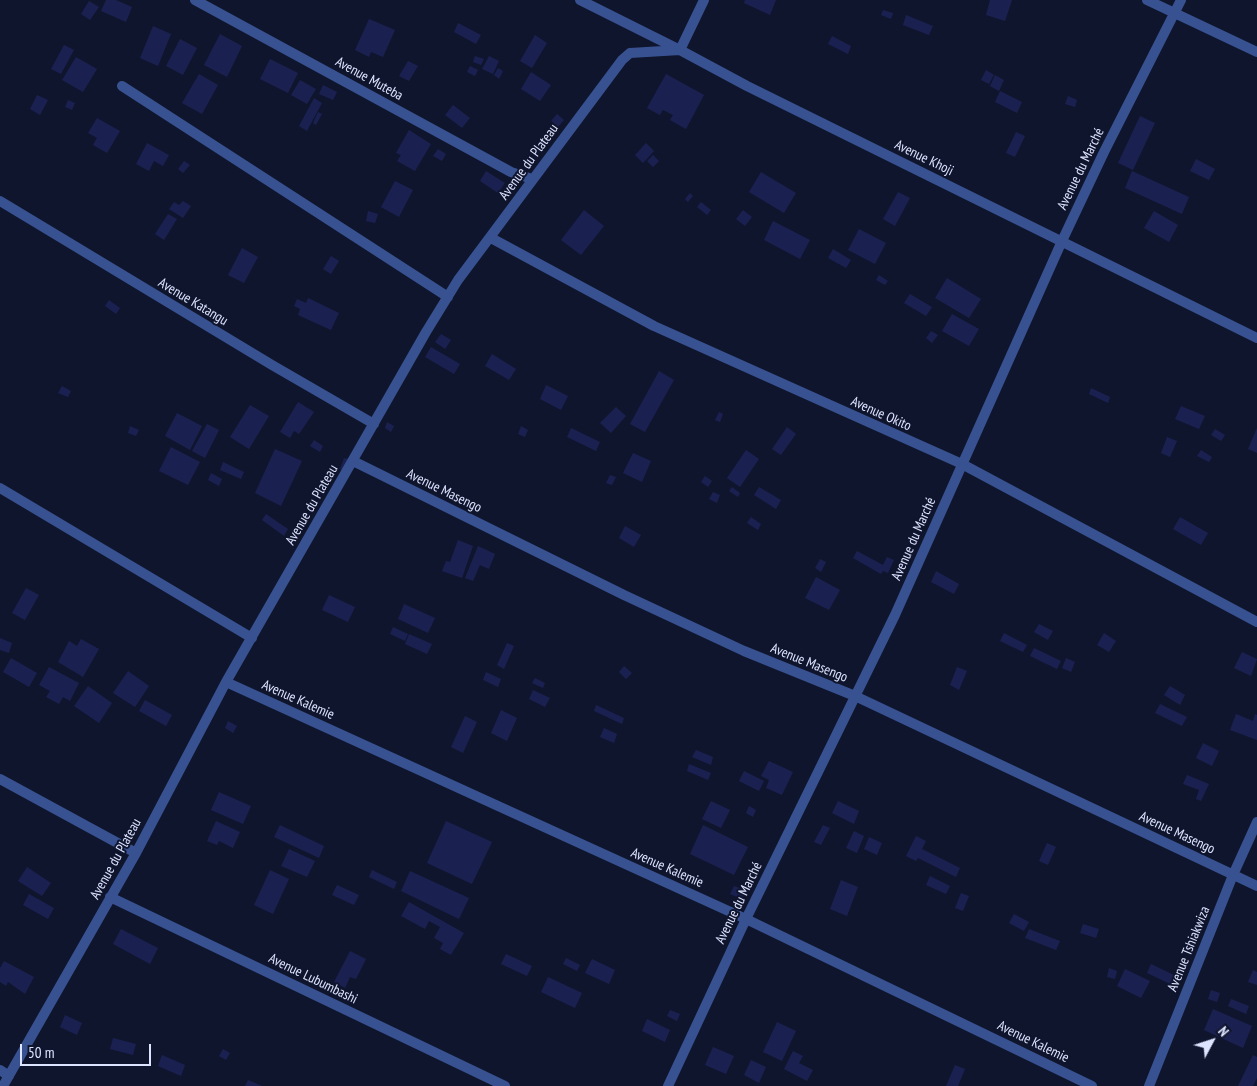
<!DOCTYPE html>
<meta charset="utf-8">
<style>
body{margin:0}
#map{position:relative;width:1257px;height:1086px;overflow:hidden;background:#10152e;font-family:"PT Sans Narrow",sans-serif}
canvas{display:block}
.north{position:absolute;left:1187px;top:1016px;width:50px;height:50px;-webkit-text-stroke:4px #10152e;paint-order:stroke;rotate:50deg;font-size:14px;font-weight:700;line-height:20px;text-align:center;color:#dde4ff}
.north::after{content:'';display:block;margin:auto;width:18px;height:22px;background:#dde4ff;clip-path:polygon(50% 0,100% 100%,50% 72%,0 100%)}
.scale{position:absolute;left:20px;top:1044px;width:131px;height:22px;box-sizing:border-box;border:2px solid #dde4ff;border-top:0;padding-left:6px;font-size:15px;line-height:18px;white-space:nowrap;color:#dde4ff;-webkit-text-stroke:4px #10152e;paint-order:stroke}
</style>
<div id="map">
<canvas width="1257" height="1086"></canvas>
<div class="north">N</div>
<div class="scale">50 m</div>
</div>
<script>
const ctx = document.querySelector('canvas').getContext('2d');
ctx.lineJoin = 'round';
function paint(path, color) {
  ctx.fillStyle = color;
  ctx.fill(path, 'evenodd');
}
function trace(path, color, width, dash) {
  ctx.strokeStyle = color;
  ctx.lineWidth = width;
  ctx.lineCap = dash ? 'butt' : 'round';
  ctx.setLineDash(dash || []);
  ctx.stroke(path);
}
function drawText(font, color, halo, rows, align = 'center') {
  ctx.font = font + ' "PT Sans Narrow",sans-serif';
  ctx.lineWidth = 4;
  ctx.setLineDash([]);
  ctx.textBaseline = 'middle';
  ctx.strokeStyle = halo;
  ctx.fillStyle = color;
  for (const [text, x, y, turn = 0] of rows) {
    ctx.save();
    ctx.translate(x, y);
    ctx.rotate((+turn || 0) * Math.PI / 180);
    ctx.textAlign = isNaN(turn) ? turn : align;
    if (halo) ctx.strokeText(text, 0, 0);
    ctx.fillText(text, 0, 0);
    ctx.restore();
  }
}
const building = new Path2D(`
 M 106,0 L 116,0 L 132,7 L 126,22 L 101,11 Z
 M 745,0 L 776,0 L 770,15 L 744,3 Z
 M 990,0 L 1012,0 L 1005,21 L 986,15 Z
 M 89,1 L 99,7 L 90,20 L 81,14 Z
 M 883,10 L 893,13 L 891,19 L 881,15 Z
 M 906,15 L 933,26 L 929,35 L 903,25 Z
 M 369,19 L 395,30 L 383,57 L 371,52 L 369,57 L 355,50 Z
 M 458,23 L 481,35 L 476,44 L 454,32 Z
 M 153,26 L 171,34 L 158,66 L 140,58 Z
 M 220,34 L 242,46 L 227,77 L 204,65 Z
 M 535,35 L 547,43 L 532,68 L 520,61 Z
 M 832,36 L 851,46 L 848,54 L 828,44 Z
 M 180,39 L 197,48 L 183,75 L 166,66 Z
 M 64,45 L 74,50 L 61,74 L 51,69 Z
 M 475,56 L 484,59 L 481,65 L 473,62 Z
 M 489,56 L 499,61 L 493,74 L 482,69 Z
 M 76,57 L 97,69 L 83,92 L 62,80 Z
 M 270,59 L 298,73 L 288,93 L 260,79 Z
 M 408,61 L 418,66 L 409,81 L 399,76 Z
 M 470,66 L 478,70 L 475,76 L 467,72 Z
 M 498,68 L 503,71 L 499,79 L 494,75 Z
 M 986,70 L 994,75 L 989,84 L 981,80 Z
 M 531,72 L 551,85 L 540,101 L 521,89 Z
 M 199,74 L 218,85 L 202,114 L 182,103 Z
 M 666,74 L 704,95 L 686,129 L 670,120 L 673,115 L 663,110 L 660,115 L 647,108 Z
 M 995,75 L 1004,80 L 999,91 L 990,86 Z
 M 300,80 L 316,89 L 307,104 L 291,95 Z
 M 323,85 L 337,92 L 333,100 L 319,94 Z
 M 1000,91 L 1022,102 L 1017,113 L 995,102 Z
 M 37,95 L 48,100 L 40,115 L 30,109 Z
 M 1068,96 L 1077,100 L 1075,107 L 1065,104 Z
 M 314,98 L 322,103 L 307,131 L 299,126 Z
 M 68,100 L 75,103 L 72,110 L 65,107 Z
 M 453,105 L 470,118 L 462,128 L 445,115 Z
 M 318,112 L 322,114 L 316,125 L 313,123 Z
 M 557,114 L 564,120 L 558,127 L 551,121 Z
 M 1140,116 L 1155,123 L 1133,170 L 1118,163 Z
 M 97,118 L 120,131 L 107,153 L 93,145 L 97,138 L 88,133 Z
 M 409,130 L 431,144 L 415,171 L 397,161 L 401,155 L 396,153 Z
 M 1016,132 L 1025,136 L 1015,157 L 1006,153 Z
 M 147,143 L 169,155 L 163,166 L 154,161 L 149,171 L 136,164 Z
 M 646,143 L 654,151 L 643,163 L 635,155 Z
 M 438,149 L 446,154 L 442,161 L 433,156 Z
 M 653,155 L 659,161 L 653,167 L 647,161 Z
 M 1196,159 L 1215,169 L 1209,180 L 1190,171 Z
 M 184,161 L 190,165 L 183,173 L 178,169 Z
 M 486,171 L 505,183 L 498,193 L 480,181 Z
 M 1132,171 L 1189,197 L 1182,214 L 1125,188 Z
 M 761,172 L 796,193 L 784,213 L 749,192 Z
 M 395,181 L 413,190 L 399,217 L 381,207 Z
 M 898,192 L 910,198 L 895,226 L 883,219 Z
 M 690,193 L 693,196 L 688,202 L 685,199 Z
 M 183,201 L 191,206 L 183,218 L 169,209 L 174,202 L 179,205 Z
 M 701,202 L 711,210 L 707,215 L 697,207 Z
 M 584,210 L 604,226 L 581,255 L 561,240 Z
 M 743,210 L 752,217 L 745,226 L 736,219 Z
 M 368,211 L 378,214 L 375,223 L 366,221 Z
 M 1154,211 L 1178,225 L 1169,242 L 1144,228 Z
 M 168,214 L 177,219 L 164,240 L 155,234 Z
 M 773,221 L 810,240 L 800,259 L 764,240 Z
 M 859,229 L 886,243 L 875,264 L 848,250 Z
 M 242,248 L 258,257 L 244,283 L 228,275 Z
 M 833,249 L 851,260 L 846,268 L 828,258 Z
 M 331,256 L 339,261 L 331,274 L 323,269 Z
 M 879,275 L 888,281 L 885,285 L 876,280 Z
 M 947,278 L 981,299 L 969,318 L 935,298 Z
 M 910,294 L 932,307 L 926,316 L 904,303 Z
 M 308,298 L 339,313 L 331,330 L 298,315 L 300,309 L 294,306 L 297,299 L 306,303 Z
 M 109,300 L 120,308 L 116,314 L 105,306 Z
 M 952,314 L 979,329 L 969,346 L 942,331 Z
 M 931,331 L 938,335 L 932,343 L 926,338 Z
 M 441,334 L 451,340 L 445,349 L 435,342 Z
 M 431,347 L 460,364 L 454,374 L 425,357 Z
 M 492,354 L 516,369 L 509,380 L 485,366 Z
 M 659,371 L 674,380 L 645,432 L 630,424 Z
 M 546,385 L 568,396 L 561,410 L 540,399 Z
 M 62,386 L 71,391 L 68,397 L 58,393 Z
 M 1091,388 L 1110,397 L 1108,403 L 1089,394 Z
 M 298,402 L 314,412 L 299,434 L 294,431 L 290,438 L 280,432 Z
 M 250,405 L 269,416 L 249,449 L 230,437 Z
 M 1181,406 L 1205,416 L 1199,429 L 1175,419 Z
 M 616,407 L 626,416 L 611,433 L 600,423 Z
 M 719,412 L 723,414 L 720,422 L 715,420 Z
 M 177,413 L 202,426 L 190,450 L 165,436 Z
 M 387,422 L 394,426 L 391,432 L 385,428 Z
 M 207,424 L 219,430 L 205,458 L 192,451 Z
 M 130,426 L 139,430 L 136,436 L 128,433 Z
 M 521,426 L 528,430 L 525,437 L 518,434 Z
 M 787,427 L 796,434 L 781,455 L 772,449 Z
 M 571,428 L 600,442 L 596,451 L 567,437 Z
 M 1257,428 L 1257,453 L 1248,449 Z
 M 1215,429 L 1225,435 L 1221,441 L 1211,435 Z
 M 1167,437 L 1177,441 L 1170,457 L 1161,453 Z
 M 314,440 L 323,446 L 320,452 L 310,446 Z
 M 171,447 L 200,462 L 188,485 L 159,471 Z
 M 275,449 L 302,461 L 281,506 L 255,493 Z
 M 746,450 L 759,459 L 740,487 L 727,478 Z
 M 1201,450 L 1212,457 L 1209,462 L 1197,456 Z
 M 633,453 L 651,461 L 642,482 L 623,473 Z
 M 344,458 L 349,459 L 345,471 L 340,469 Z
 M 223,462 L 244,472 L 241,479 L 220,470 Z
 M 211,473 L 222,479 L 219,486 L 208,480 Z
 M 610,475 L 616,477 L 612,485 L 606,483 Z
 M 705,476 L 712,481 L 708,487 L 701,482 Z
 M 732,487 L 740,493 L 738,497 L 729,491 Z
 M 759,487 L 781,500 L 776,509 L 754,495 Z
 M 713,492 L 720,495 L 717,503 L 709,499 Z
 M 266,514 L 288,529 L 284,536 L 262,520 Z
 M 751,517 L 761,524 L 758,530 L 747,523 Z
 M 1180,517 L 1208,533 L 1201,545 L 1173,529 Z
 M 625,526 L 641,535 L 634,547 L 619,538 Z
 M 458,540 L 473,546 L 462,578 L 442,571 L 446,561 L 450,562 Z
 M 478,546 L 495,554 L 489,569 L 480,565 L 473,581 L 465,578 Z
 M 857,551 L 883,565 L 887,557 L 894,560 L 888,573 L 883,571 L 881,574 L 853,558 Z
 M 820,559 L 826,562 L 821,572 L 815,568 Z
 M 936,571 L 959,584 L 954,594 L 931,582 Z
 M 816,577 L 840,590 L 829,610 L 805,598 Z
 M 26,588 L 39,595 L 25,620 L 12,613 Z
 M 329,595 L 355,607 L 348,622 L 322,610 Z
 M 404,604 L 435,618 L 428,633 L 398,619 Z
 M 1039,624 L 1053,631 L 1048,640 L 1034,632 Z
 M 393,627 L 408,634 L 405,641 L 390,634 Z
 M 1004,633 L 1027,645 L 1023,652 L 1000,641 Z
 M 1104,633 L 1116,641 L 1109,652 L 1097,645 Z
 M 409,634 L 432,644 L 427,654 L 405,644 Z
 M 0,638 L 12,643 L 9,653 L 0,650 Z
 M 81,639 L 99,649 L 83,677 L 58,662 L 69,641 L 77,646 Z
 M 507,643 L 514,646 L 504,669 L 497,665 Z
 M 1034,648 L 1061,661 L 1057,669 L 1030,656 Z
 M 1242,652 L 1257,659 L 1251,676 L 1234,668 Z
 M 11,658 L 37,673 L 29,687 L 3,672 Z
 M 1066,658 L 1075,662 L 1071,672 L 1062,668 Z
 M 624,666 L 632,673 L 626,679 L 619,672 Z
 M 49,667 L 79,683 L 70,701 L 63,697 L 59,704 L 46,697 L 50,691 L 39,685 Z
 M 957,667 L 967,671 L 959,690 L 950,685 Z
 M 128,671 L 149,686 L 135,707 L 113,693 Z
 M 486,672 L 501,679 L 498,687 L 483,680 Z
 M 535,678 L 545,683 L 543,688 L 532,683 Z
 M 88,686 L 112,703 L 99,723 L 74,706 Z
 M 1170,686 L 1185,695 L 1180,705 L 1164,695 Z
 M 533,690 L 550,698 L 545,707 L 529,699 Z
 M 145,700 L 172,715 L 166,726 L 139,711 Z
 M 1160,704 L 1187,717 L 1182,726 L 1155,713 Z
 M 596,705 L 624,718 L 622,724 L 594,711 Z
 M 501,710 L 517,718 L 507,741 L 491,733 Z
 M 1236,714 L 1253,721 L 1255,714 L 1257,715 L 1257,740 L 1230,730 Z
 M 465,716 L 477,722 L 463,753 L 451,747 Z
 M 228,721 L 237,726 L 233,733 L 225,728 Z
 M 604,728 L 617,734 L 614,743 L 600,737 Z
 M 1203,743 L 1219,751 L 1212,766 L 1196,758 Z
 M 696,750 L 713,757 L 711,765 L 692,757 Z
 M 769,761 L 793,772 L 782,795 L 766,788 L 769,780 L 761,776 Z
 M 689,764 L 711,773 L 708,780 L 687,771 Z
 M 744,771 L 764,781 L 759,791 L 739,781 Z
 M 1187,775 L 1209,784 L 1201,801 L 1196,799 L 1199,790 L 1183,784 Z
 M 219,792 L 251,806 L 243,824 L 211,810 Z
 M 711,801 L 730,810 L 721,828 L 702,819 Z
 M 838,801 L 859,811 L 854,824 L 832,813 Z
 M 749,806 L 756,810 L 753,817 L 746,813 Z
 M 216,821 L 240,832 L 233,848 L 219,841 L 217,845 L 207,841 Z
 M 446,821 L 492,842 L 472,884 L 427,863 Z
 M 280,825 L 324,846 L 319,858 L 274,837 Z
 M 703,825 L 748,847 L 734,875 L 690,854 Z
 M 823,825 L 830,828 L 821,845 L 814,842 Z
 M 854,831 L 864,836 L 857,853 L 846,848 Z
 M 916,836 L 926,841 L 922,849 L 960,868 L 956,877 L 918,858 L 916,861 L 906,856 Z
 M 869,837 L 882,843 L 877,855 L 864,849 Z
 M 1047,843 L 1056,847 L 1048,865 L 1039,861 Z
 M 289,849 L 315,861 L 307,877 L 281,866 Z
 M 27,867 L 51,883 L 42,896 L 18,881 Z
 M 270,870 L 289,879 L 273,914 L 254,905 Z
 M 372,870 L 397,882 L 394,889 L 369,877 Z
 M 410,871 L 469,898 L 459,919 L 401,891 Z
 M 930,876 L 950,886 L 946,894 L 926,885 Z
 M 841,880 L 858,887 L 847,916 L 830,909 Z
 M 337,885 L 359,895 L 354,905 L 332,895 Z
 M 734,886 L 746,890 L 742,899 L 730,894 Z
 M 961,893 L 969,896 L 963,911 L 955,908 Z
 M 29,894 L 54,908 L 48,919 L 23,905 Z
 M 409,902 L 464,933 L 451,955 L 440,949 L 443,943 L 434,938 L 440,927 L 429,921 L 425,929 L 401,916 Z
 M 1014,914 L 1029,922 L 1024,931 L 1009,923 Z
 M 1083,924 L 1099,929 L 1096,938 L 1080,933 Z
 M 121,929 L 158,948 L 150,964 L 113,944 Z
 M 1029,929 L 1060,941 L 1056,950 L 1025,938 Z
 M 350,951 L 366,959 L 356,979 L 350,977 L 345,988 L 334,982 Z
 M 506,954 L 532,966 L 527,976 L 501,964 Z
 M 566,958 L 580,965 L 577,971 L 563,964 Z
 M 592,959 L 615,970 L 609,984 L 585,973 Z
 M 4,961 L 34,977 L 25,994 L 8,982 L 6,986 L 0,982 L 0,968 Z
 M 1151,964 L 1176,976 L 1172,985 L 1147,973 Z
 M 1109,968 L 1117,971 L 1115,979 L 1107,977 Z
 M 1125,969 L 1150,981 L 1141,998 L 1117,986 Z
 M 1253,970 L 1257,972 L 1257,985 L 1248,982 Z
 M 548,977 L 582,993 L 575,1008 L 541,992 Z
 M 1211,990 L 1220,993 L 1217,1002 L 1208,999 Z
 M 1231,999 L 1249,1006 L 1246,1014 L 1228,1006 Z
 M 1213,1009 L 1252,1026 L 1243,1048 L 1204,1030 Z
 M 670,1010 L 680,1014 L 677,1021 L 667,1016 Z
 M 65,1015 L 82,1023 L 77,1035 L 60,1027 Z
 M 647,1019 L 670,1030 L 665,1042 L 642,1031 Z
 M 777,1022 L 796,1031 L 782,1061 L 763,1052 Z
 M 113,1038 L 136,1044 L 133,1055 L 110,1049 Z
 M 713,1047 L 734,1056 L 726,1074 L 705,1065 Z
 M 223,1049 L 230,1053 L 226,1060 L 219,1056 Z
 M 793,1051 L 803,1056 L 799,1063 L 813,1070 L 807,1081 L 784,1069 Z
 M 162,1055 L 185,1065 L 181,1076 L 158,1066 Z
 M 1253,1055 L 1257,1057 L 1257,1078 L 1253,1086 L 1238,1086 Z
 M 751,1060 L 766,1067 L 759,1083 L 744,1075 Z
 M 955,1065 L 965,1069 L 958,1086 L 946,1086 Z
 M 248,1080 L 262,1086 L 245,1086 Z`);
const street = new Path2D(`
 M 195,0 L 511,172 L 532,179
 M 580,0 L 680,50 L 747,86 L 1257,338
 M 1147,0 L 1257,52
 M 122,86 L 448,297
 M 0,201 L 272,365 L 374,424
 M 491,238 L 654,326 L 962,464 L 1257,622
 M 353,461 L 624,595 L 744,651 L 855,696 L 1257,886
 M 0,488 L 252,638
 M 226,682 L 746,919 L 1092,1086
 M 0,779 L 136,853
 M 110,897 L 505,1086
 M 0,1070 L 9,1076
 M 3,1086 L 136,853 L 226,682 L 426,332 L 458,280 L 622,60 L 630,53 L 680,50 L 704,0
 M 668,1086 L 746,919 L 895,615 L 1062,241 L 1104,152 L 1181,0
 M 1149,1086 L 1233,875 L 1257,822`);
const streetNames = [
 ["Avenue Muteba",369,79,29],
 ["Avenue Khoji",924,158,26],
 ["Avenue du Plateau",529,162,-54],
 ["Avenue du Marché",1081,169,-64],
 ["Avenue Katangu",193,302,31],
 ["Avenue Okito",881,414,24],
 ["Avenue Masengo",444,491,26],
 ["Avenue du Plateau",312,505,-60],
 ["Avenue du Marché",914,539,-66],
 ["Avenue Masengo",809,663,22],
 ["Avenue Kalemie",298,700,24],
 ["Avenue Masengo",1177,833,25],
 ["Avenue du Plateau",116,859,-61],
 ["Avenue Kalemie",667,868,24],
 ["Avenue du Marché",739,903,-64],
 ["Avenue Tshiakwiza",1189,949,-68],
 ["Avenue Lubumbashi",313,979,26],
 ["Avenue Kalemie",1033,1042,26]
];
paint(building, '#1a2151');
trace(street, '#385291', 10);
drawText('14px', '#dde4ff', '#10152e', streetNames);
</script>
